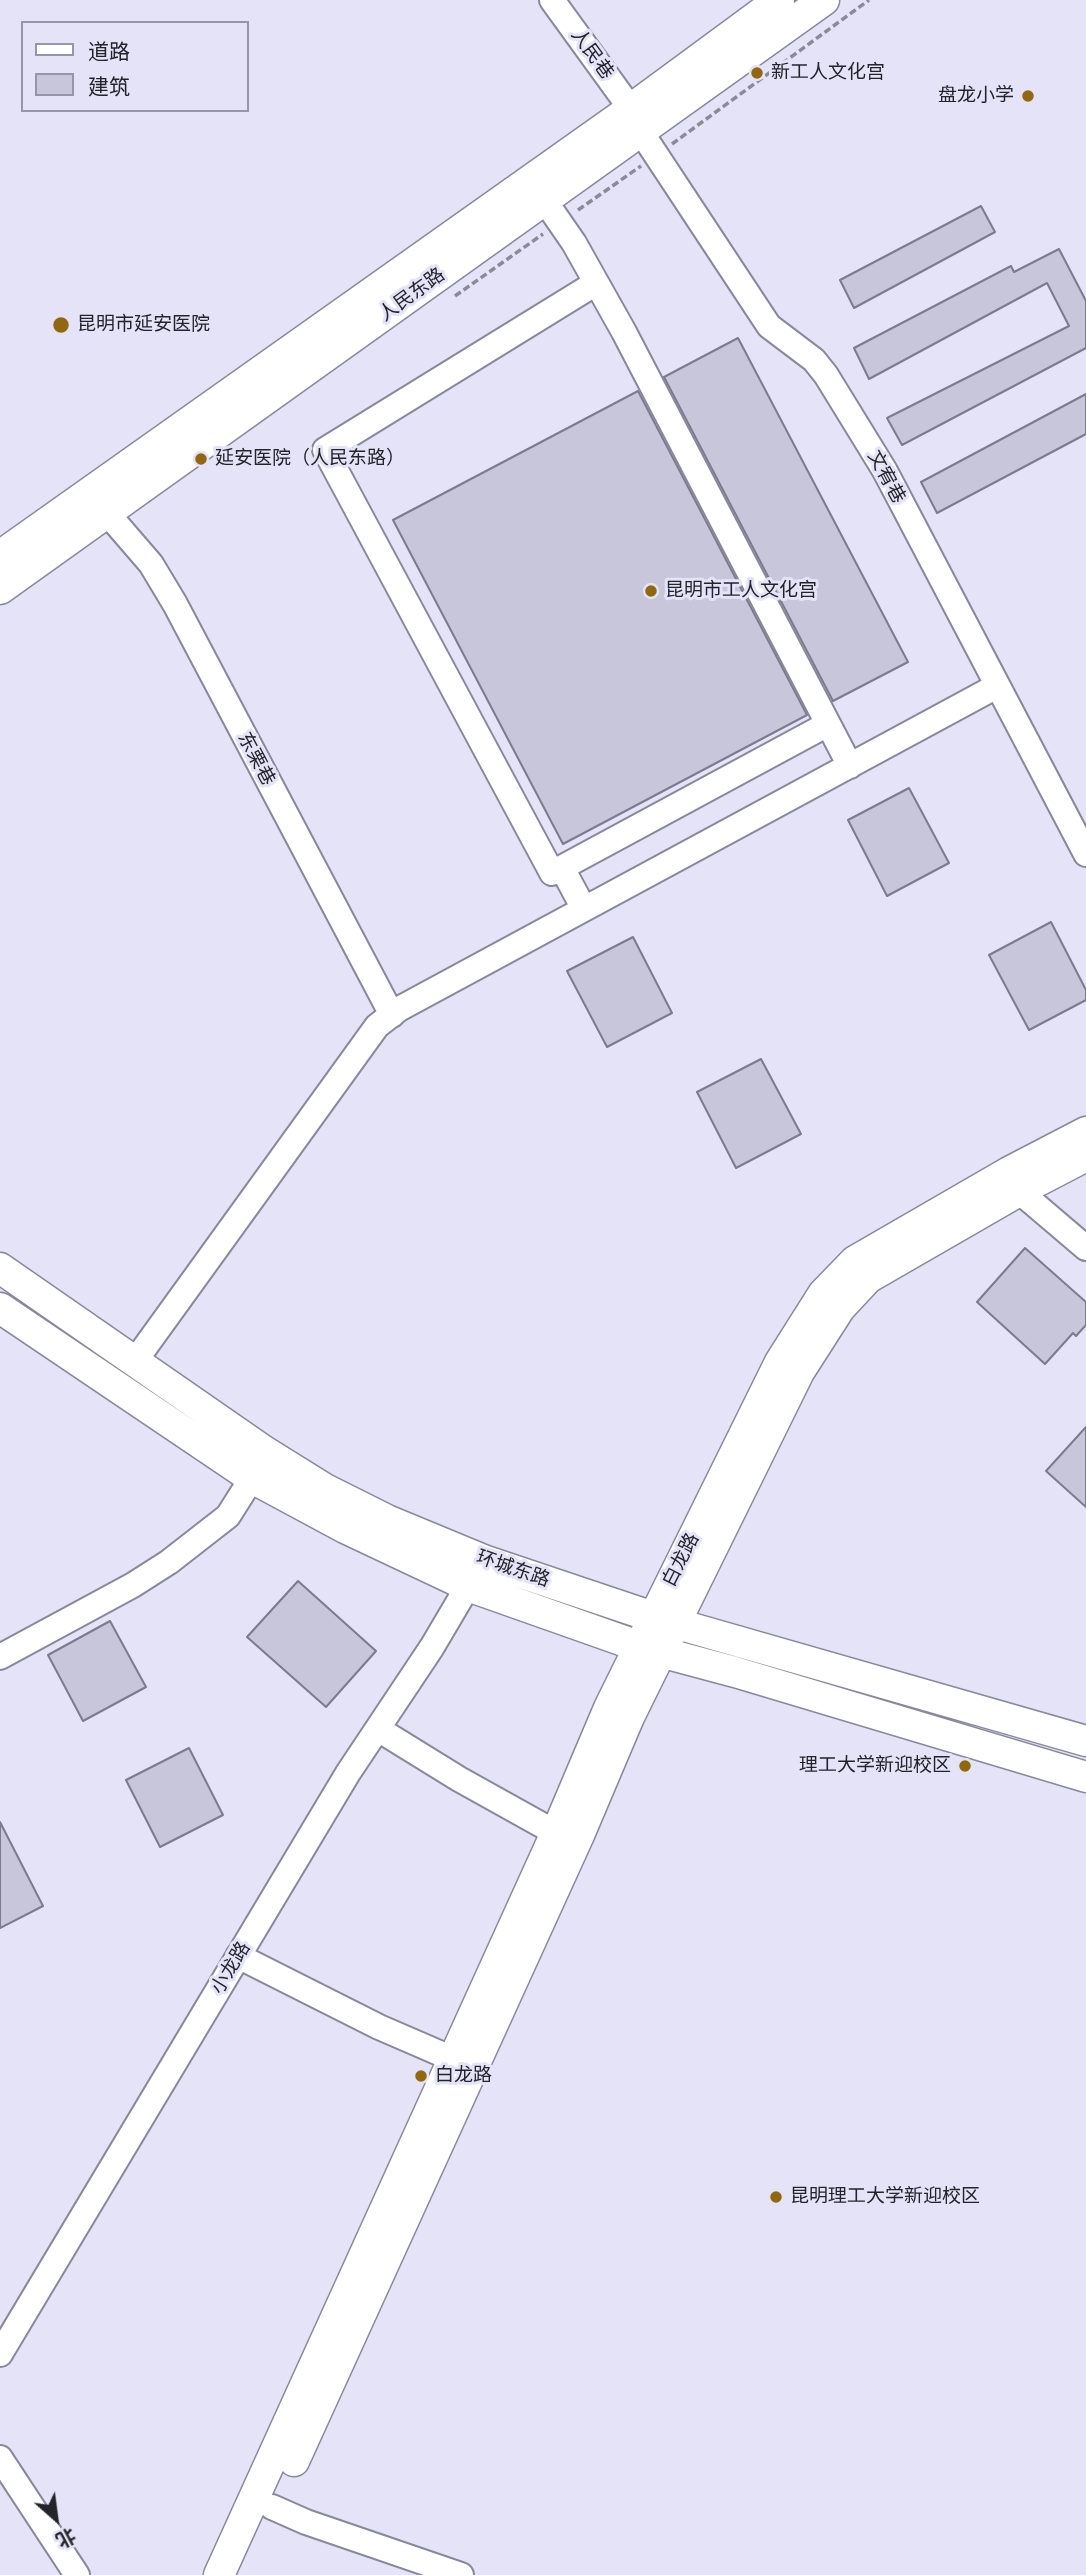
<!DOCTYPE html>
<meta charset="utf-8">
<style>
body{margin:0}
#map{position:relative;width:1086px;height:2575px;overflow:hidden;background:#e4e3f8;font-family:Rubik,"Noto Sans SC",sans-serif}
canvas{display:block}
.legend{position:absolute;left:21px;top:21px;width:228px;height:91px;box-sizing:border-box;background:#e4e3f8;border:2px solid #9796a6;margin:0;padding:9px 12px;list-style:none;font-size:21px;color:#23232a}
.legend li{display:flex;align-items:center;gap:14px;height:35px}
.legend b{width:35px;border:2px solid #9796a6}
.north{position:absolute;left:21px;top:2484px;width:70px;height:70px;-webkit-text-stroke:5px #e4e3f8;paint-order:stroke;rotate:152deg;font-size:19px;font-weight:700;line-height:28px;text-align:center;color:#23232a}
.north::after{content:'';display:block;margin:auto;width:24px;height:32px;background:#23232a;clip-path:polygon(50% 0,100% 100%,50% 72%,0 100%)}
</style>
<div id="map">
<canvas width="1086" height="2575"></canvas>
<ul class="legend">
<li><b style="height:9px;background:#fff"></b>道路</li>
<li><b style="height:19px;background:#c7c6da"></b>建筑</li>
</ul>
<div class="north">北</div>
</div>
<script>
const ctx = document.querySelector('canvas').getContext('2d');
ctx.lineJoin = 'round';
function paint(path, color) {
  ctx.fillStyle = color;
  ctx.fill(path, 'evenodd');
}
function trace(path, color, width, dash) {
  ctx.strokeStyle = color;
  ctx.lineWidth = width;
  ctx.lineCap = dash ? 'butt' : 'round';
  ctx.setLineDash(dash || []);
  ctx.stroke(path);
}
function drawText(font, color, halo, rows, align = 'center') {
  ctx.font = font + ' Rubik,"Noto Sans SC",sans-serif';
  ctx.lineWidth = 6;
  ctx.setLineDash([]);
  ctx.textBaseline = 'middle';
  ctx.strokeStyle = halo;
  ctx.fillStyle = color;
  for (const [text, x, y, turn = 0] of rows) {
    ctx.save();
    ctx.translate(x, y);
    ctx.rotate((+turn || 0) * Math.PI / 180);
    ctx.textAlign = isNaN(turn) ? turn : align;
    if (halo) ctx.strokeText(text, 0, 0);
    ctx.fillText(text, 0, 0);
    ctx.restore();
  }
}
const building = new Path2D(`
 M 981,206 L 995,232 L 854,308 L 840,280 Z
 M 1059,249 L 1086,301 L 1086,348 L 902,445 L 887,418 L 1069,326 L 1047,283 L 869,379 L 854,348 L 1011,266 L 1014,272 Z
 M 738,338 L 908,662 L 833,701 L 664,377 Z
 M 638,391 L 807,715 L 563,844 L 393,520 Z
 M 1086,394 L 1086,434 L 937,513 L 921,482 Z
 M 909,788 L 949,863 L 887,896 L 848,820 Z
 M 1051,922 L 1086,990 L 1086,1000 L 1029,1030 L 989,955 Z
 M 633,937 L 672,1013 L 607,1047 L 567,971 Z
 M 761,1059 L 801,1134 L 736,1168 L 697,1092 Z
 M 1025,1248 L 1086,1302 L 1086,1325 L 1076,1336 L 1073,1333 L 1045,1364 L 977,1302 Z
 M 1086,1427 L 1086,1507 L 1046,1471 Z
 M 298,1581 L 376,1651 L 326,1707 L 247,1637 Z
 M 110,1621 L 146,1687 L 83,1721 L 48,1655 Z
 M 189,1748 L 223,1815 L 160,1847 L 126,1780 Z
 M 0,1822 L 43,1906 L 0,1928 Z`);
const path = new Path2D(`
 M 672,144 L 869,0
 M 578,210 L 641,166
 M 455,296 L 543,234`);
const minor = new Path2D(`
 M 552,0 L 631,109
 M 641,132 L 769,326 L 814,360 L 826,375 L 885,471 L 1086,854
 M 545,201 L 574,243 L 624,332 L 850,766
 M 596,283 L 325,450 L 552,873 L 828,724
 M 107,513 L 151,564 L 175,604 L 392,1015
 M 562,868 L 584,909
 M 1019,1191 L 1086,1248
 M 135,1361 L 377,1026 L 399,1009 L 997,686
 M 0,1657 L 133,1585 L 169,1562 L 228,1516 L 252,1478
 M 378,1729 L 459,1779 L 556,1833
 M 238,1956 L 379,2027 L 453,2059
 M 0,2354 L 348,1773 L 432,1647 L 468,1586
 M 0,2458 L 77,2575
 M 272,2507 L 306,2522 L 461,2575`);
const major = new Path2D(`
 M 0,556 L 631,109 L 779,0
 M 0,589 L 824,0
 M 0,1268 L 264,1451 L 325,1489 L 387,1520 L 486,1561 L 653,1617 L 1086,1741
 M 0,1308 L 252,1478 L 345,1528 L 468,1586 L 638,1646 L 735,1672 L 1086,1777
 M 294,2461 L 579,1835 L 629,1717 L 799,1372 L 840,1308 L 868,1278 L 1019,1191 L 1086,1156
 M 219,2575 L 556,1833 L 609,1708 L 780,1362 L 823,1294 L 855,1261 L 1009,1172 L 1086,1132`);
const markers = [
 [757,73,7,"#916710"],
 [1028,96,7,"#916710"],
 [61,325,9,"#916710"],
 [201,459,7,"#916710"],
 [651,591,7,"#916710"],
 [965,1766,7,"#916710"],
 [421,2076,7,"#916710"],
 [776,2197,7,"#916710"]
];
const streetNames = [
 ["人民巷",592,54,54],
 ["人民东路",412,295,-36],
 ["文宥巷",886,477,61],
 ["东栗巷",256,759,62],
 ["白龙路",681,1560,-63],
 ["环城东路",513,1569,19],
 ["小龙路",231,1968,-59]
];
const poiNames = [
 ["新工人文化宫",771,73],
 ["盘龙小学",1014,96,"right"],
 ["昆明市延安医院",77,325],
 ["延安医院（人民东路）",215,459],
 ["昆明市工人文化宫",665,591],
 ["理工大学新迎校区",951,1766,"right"],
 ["白龙路",435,2076],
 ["昆明理工大学新迎校区",790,2197]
];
paint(building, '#c7c6da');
trace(building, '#7c7a8d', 2);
trace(minor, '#89889b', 28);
trace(major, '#89889b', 33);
trace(path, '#8b8a99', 3.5, [7, 3.5]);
trace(minor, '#fff', 24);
trace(major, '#fff', 30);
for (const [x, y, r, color] of markers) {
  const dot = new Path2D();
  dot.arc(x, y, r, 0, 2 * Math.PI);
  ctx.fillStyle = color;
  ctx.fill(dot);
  trace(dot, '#e4e3f8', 2.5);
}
drawText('19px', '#23232a', '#e4e3f8', streetNames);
drawText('19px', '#23232a', '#e4e3f8', poiNames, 'left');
</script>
